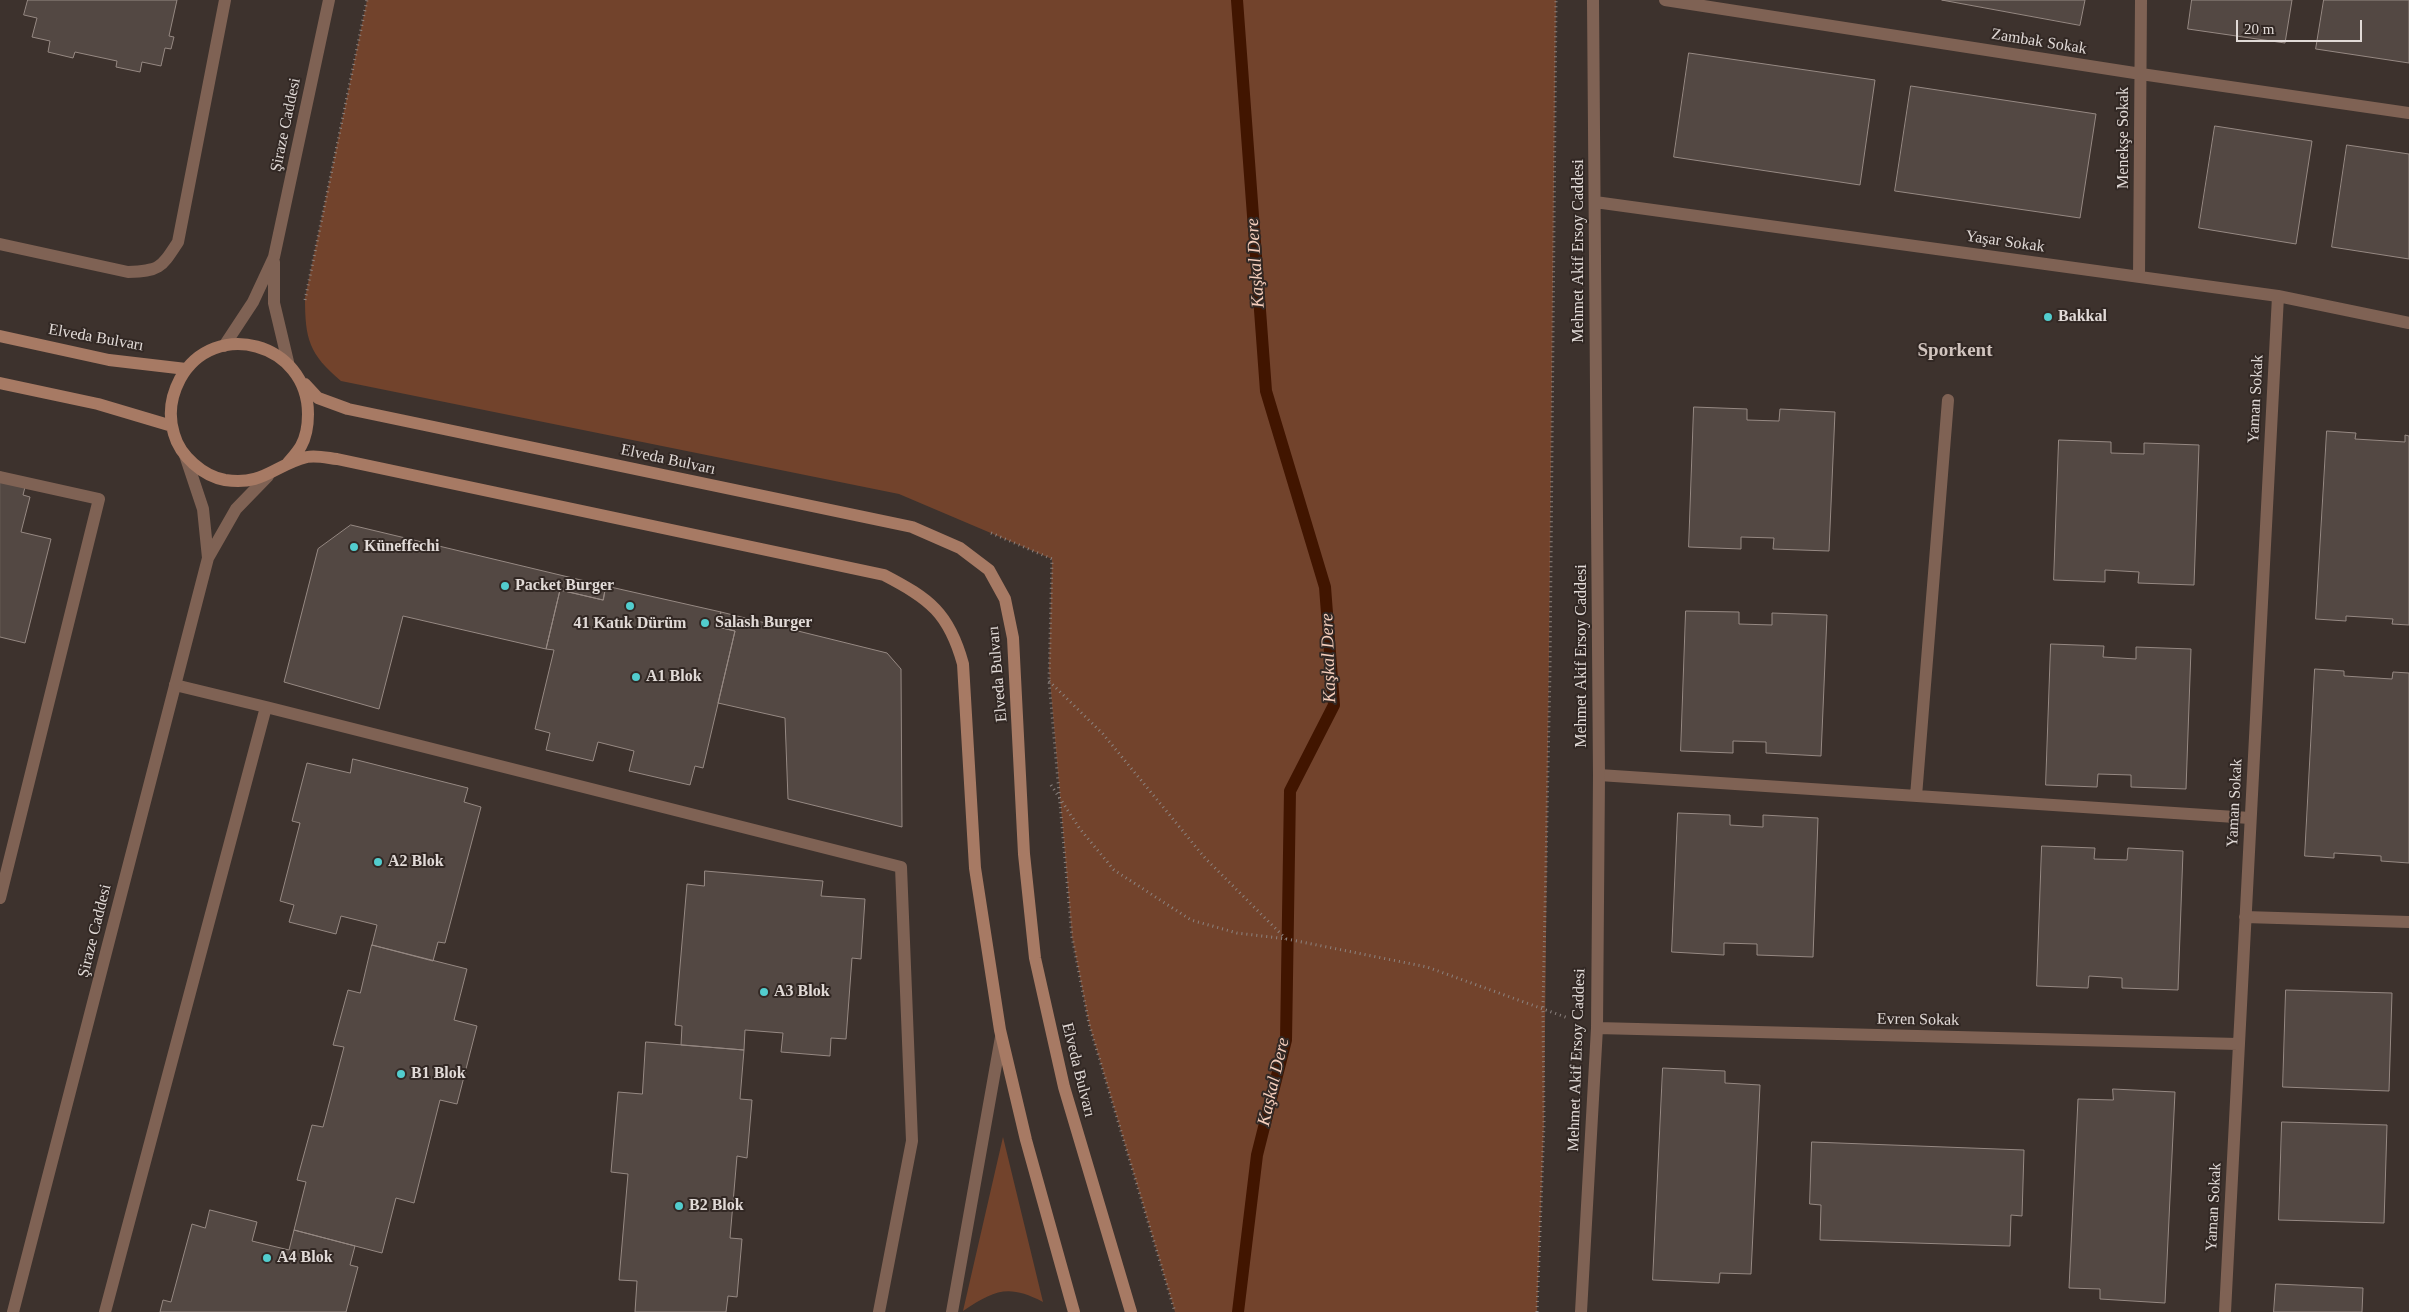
<!DOCTYPE html>
<meta charset="utf-8">
<style>
body{margin:0}
#map{position:relative;width:2409px;height:1312px;overflow:hidden;background:#3d322d;font-family:Georgia,serif}
canvas{display:block}
.scale{position:absolute;left:2236px;top:20px;width:126px;height:22px;box-sizing:border-box;border:2px solid #e1dad7;border-top:0;padding-left:6px;font-size:15px;line-height:18px;white-space:nowrap;color:#e1dad7;-webkit-text-stroke:4px #322824;paint-order:stroke}
</style>
<div id="map">
<canvas width="2409" height="1312"></canvas>
<div class="scale">20 m</div>
</div>
<script>
const ctx = document.querySelector('canvas').getContext('2d');
ctx.lineJoin = 'round';
function paint(path, color) {
  ctx.fillStyle = color;
  ctx.fill(path, 'evenodd');
}
function trace(path, color, width, dash) {
  ctx.strokeStyle = color;
  ctx.lineWidth = width;
  ctx.lineCap = dash ? 'butt' : 'round';
  ctx.setLineDash(dash || []);
  ctx.stroke(path);
}
function drawText(font, color, halo, rows, align = 'center') {
  ctx.font = font + ' Georgia,serif';
  ctx.lineWidth = 4;
  ctx.setLineDash([]);
  ctx.textBaseline = 'middle';
  ctx.strokeStyle = halo;
  ctx.fillStyle = color;
  for (const [text, x, y, turn = 0] of rows) {
    ctx.save();
    ctx.translate(x, y);
    ctx.rotate((+turn || 0) * Math.PI / 180);
    ctx.textAlign = isNaN(turn) ? turn : align;
    if (halo) ctx.strokeText(text, 0, 0);
    ctx.fillText(text, 0, 0);
    ctx.restore();
  }
}
const green = new Path2D(`
 M 367,0 L 1556,0 L 1544,1124 L 1537,1312 L 1175,1312 L 1089,1024 L 1072,937 L 1049,669 L 1052,559 L 899,494 L 341,381 C 309,354 305,339 305,298 Z
 M 1003,1137 L 1043,1302 C 1008,1284 995,1290 963,1311 Z`);
const stream = new Path2D(`
 M 1237,0 L 1266,391 L 1325,587 L 1334,705 L 1290,791 L 1286,1040 L 1257,1155 L 1238,1312`);
const building = new Path2D(`
 M 28,0 L 177,0 L 169,36 L 174,37 L 171,49 L 165,48 L 161,66 L 142,62 L 140,72 L 116,67 L 117,61 L 75,52 L 73,58 L 48,52 L 50,41 L 32,37 L 37,18 L 24,15 Z
 M 1942,0 L 2085,0 L 2080,25 Z
 M 2192,0 L 2292,0 L 2285,43 L 2188,29 Z
 M 2324,0 L 2409,0 L 2409,63 L 2316,49 Z
 M 1689,53 L 1875,80 L 1860,185 L 1674,157 Z
 M 1911,86 L 2096,114 L 2080,218 L 1895,191 Z
 M 2215,126 L 2312,141 L 2296,244 L 2199,228 Z
 M 2347,145 L 2409,154 L 2409,259 L 2332,247 Z
 M 1694,407 L 1747,409 L 1747,420 L 1779,421 L 1780,409 L 1835,412 L 1829,551 L 1773,549 L 1774,538 L 1741,537 L 1741,549 L 1689,547 Z
 M 2327,431 L 2356,433 L 2355,439 L 2405,442 L 2405,435 L 2409,436 L 2409,625 L 2392,624 L 2393,619 L 2346,616 L 2346,621 L 2316,619 Z
 M 2059,440 L 2111,442 L 2111,453 L 2144,454 L 2144,443 L 2199,445 L 2194,585 L 2138,583 L 2139,572 L 2105,570 L 2105,582 L 2054,580 Z
 M 0,472 L 27,479 L 23,495 L 30,497 L 21,532 L 51,539 L 25,643 L 0,637 Z
 M 351,525 L 606,586 L 603,600 L 560,590 L 546,649 L 403,616 L 379,709 L 284,682 L 318,549 Z
 M 606,586 L 721,612 L 718,627 L 735,631 L 703,768 L 695,766 L 690,785 L 629,771 L 634,751 L 598,742 L 593,761 L 546,750 L 550,733 L 535,729 L 554,650 L 546,649 L 560,590 L 603,600 Z
 M 1686,611 L 1739,612 L 1739,624 L 1772,625 L 1772,613 L 1827,615 L 1821,756 L 1766,753 L 1766,742 L 1733,741 L 1733,753 L 1681,751 Z
 M 721,612 L 887,653 L 901,669 L 902,827 L 788,799 L 785,718 L 718,703 L 735,631 L 718,627 Z
 M 2051,644 L 2104,646 L 2103,657 L 2136,659 L 2136,647 L 2191,649 L 2186,789 L 2131,787 L 2131,775 L 2098,774 L 2097,787 L 2046,785 Z
 M 2315,669 L 2344,671 L 2344,676 L 2392,679 L 2393,672 L 2409,673 L 2409,863 L 2381,861 L 2381,856 L 2334,853 L 2334,858 L 2305,856 Z
 M 353,759 L 468,788 L 464,802 L 481,807 L 445,943 L 438,942 L 433,961 L 372,945 L 377,925 L 341,916 L 336,934 L 289,922 L 294,905 L 280,901 L 300,823 L 292,821 L 307,763 L 350,773 Z
 M 1678,813 L 1730,815 L 1730,825 L 1763,827 L 1763,815 L 1818,818 L 1813,957 L 1757,955 L 1757,944 L 1724,943 L 1724,955 L 1672,952 Z
 M 2042,846 L 2095,848 L 2094,859 L 2127,860 L 2128,848 L 2183,851 L 2178,990 L 2122,988 L 2122,978 L 2089,976 L 2088,988 L 2037,986 Z
 M 705,871 L 823,881 L 821,896 L 865,899 L 861,959 L 852,958 L 846,1039 L 831,1038 L 830,1056 L 781,1052 L 783,1033 L 745,1030 L 744,1050 L 681,1045 L 682,1026 L 675,1025 L 687,884 L 704,886 Z
 M 372,945 L 467,969 L 454,1020 L 477,1026 L 457,1104 L 440,1100 L 414,1203 L 396,1198 L 382,1253 L 294,1230 L 306,1182 L 297,1180 L 312,1125 L 323,1127 L 344,1047 L 333,1045 L 348,990 L 360,993 Z
 M 2286,990 L 2392,993 L 2389,1091 L 2283,1087 Z
 M 646,1042 L 744,1050 L 740,1099 L 752,1100 L 747,1158 L 737,1156 L 730,1238 L 742,1239 L 737,1297 L 728,1296 L 726,1312 L 635,1312 L 637,1281 L 619,1280 L 628,1174 L 611,1172 L 618,1092 L 642,1094 Z
 M 1663,1068 L 1725,1071 L 1725,1083 L 1760,1085 L 1751,1274 L 1720,1273 L 1719,1283 L 1653,1280 Z
 M 2113,1089 L 2175,1092 L 2165,1303 L 2100,1299 L 2100,1289 L 2069,1288 L 2078,1099 L 2113,1100 Z
 M 2282,1122 L 2387,1125 L 2384,1223 L 2279,1220 Z
 M 1812,1142 L 2024,1150 L 2022,1216 L 2011,1215 L 2010,1246 L 1820,1240 L 1821,1205 L 1810,1204 Z
 M 210,1210 L 257,1222 L 252,1241 L 289,1250 L 294,1230 L 355,1246 L 350,1265 L 358,1267 L 346,1312 L 160,1312 L 163,1300 L 171,1302 L 192,1224 L 205,1228 Z
 M 2276,1284 L 2363,1288 L 2362,1312 L 2274,1312 Z`);
const path = new Path2D(`
 M 305,300 L 367,0
 M 991,533 L 1052,559 L 1049,681 L 1072,937 L 1089,1024 L 1175,1312
 M 1049,681 L 1103,734 L 1205,858 L 1286,939
 M 1051,785 L 1080,829 L 1114,870 L 1191,920 L 1237,933 L 1287,939 L 1427,967 L 1568,1018
 M 1537,1312 L 1544,1124 L 1543,1009 L 1550,670 L 1556,0`);
const service = new Path2D(`
 M 0,244 L 128,272 C 160,271 161,268 178,242 L 225,0
 M 0,477 L 99,499 L 0,898
 M 175,685 L 266,707
 M 1599,775 L 2250,818
 M 1916,796 L 1948,400
 M 105,1312 L 266,707 L 901,867 L 912,1141 L 879,1312`);
const minor = new Path2D(`
 M 1665,0 L 2141,74 L 2409,113
 M 1595,202 L 2278,296 L 2409,323
 M 274,262 L 274,303 L 288,362
 M 2139,277 L 2141,0
 M 224,346 L 253,302 L 274,257 L 329,0
 M 185,455 L 203,509 L 208,558
 M 2245,917 L 2409,922
 M 1597,1028 L 2238,1044
 M 13,1312 L 208,558 L 236,509 L 268,476
 M 952,1312 L 1001,1037
 M 1581,1312 L 1597,1028 L 1599,775 L 1593,0
 M 2225,1312 L 2278,296`);
const secondary = new Path2D(`
 M 0,336 L 109,360 L 186,369
 M 0,383 L 98,404 L 172,426
 M 305,384 L 318,398 L 348,409 L 912,527 L 960,548 L 989,570 L 1005,599 L 1013,638 L 1024,854 L 1035,958 L 1064,1087 L 1131,1312
 M 287,464 C 291,459 297,453 301,446 C 306,437 308,425 308,414 C 308,343 214,317 180,379 C 171,396 168,415 174,434 C 180,456 203,476 225,480 C 264,486 274,465 307,457 C 316,455 328,458 337,459 L 884,575 C 930,599 949,613 963,664 L 975,868 L 1000,1030 L 1026,1140 L 1074,1312`);
const markers = [
 [2048,317,5,"#52cdce"],
 [354,547,5,"#52cdce"],
 [505,586,5,"#52cdce"],
 [630,606,5,"#52cdce"],
 [705,623,5,"#52cdce"],
 [636,677,5,"#52cdce"],
 [378,862,5,"#52cdce"],
 [764,992,5,"#52cdce"],
 [401,1074,5,"#52cdce"],
 [679,1206,5,"#52cdce"],
 [267,1258,5,"#52cdce"]
];
const streetNames = [
 ["Zambak Sokak",2039,42,9],
 ["Şiraze Caddesi",286,125,-78],
 ["Menekşe Sokak",2124,138,-90],
 ["Yaşar Sokak",2005,242,8],
 ["Mehmet Akif Ersoy Caddesi",1579,251,-90],
 ["Elveda Bulvarı",96,338,10],
 ["Yaman Sokak",2256,399,-87],
 ["Elveda Bulvarı",668,460,12],
 ["Mehmet Akif Ersoy Caddesi",1582,656,-90],
 ["Elveda Bulvarı",998,674,-95],
 ["Yaman Sokak",2235,803,-87],
 ["Şiraze Caddesi",95,931,-76],
 ["Evren Sokak",1918,1020,1],
 ["Mehmet Akif Ersoy Caddesi",1577,1060,-88],
 ["Elveda Bulvarı",1078,1070,76],
 ["Yaman Sokak",2214,1207,-87]
];
const poiNames = [
 ["Bakkal",2058,317],
 ["Küneffechi",364,547],
 ["Packet Burger",515,586],
 ["Salash Burger",715,623],
 ["41 Katık Dürüm",630,624,"center"],
 ["A1 Blok",646,677],
 ["A2 Blok",388,862],
 ["A3 Blok",774,992],
 ["B1 Blok",411,1074],
 ["B2 Blok",689,1206],
 ["A4 Blok",277,1258]
];
const waterNames = [
 ["Kaşkal Dere",1256,263,-94],
 ["Kaşkal Dere",1329,658,-92],
 ["Kaşkal Dere",1274,1082,-77]
];
const quarterNames = [
 ["Sporkent",1955,351]
];
paint(green, '#72432c');
trace(stream, '#411500', 12);
paint(building, '#534843');
trace(building, '#968983', 1);
trace(path, '#8d8480', 3, [1, 4]);
trace(service, '#7f6254', 12);
trace(minor, '#7f6254', 12);
trace(secondary, '#a77a64', 12);
for (const [x, y, r, color] of markers) {
  const dot = new Path2D();
  dot.arc(x, y, r, 0, 2 * Math.PI);
  ctx.fillStyle = color;
  ctx.fill(dot);
  trace(dot, '#322824', 2);
}
drawText('16px', '#e1dad7', '#322824', streetNames);
drawText('bold 16px', '#e1dad7', '#322824', poiNames, 'left');
drawText('italic 18px', '#f5cebc', '#322824', waterNames);
drawText('bold 19px', '#d1c4be', '#322824', quarterNames);
</script>
